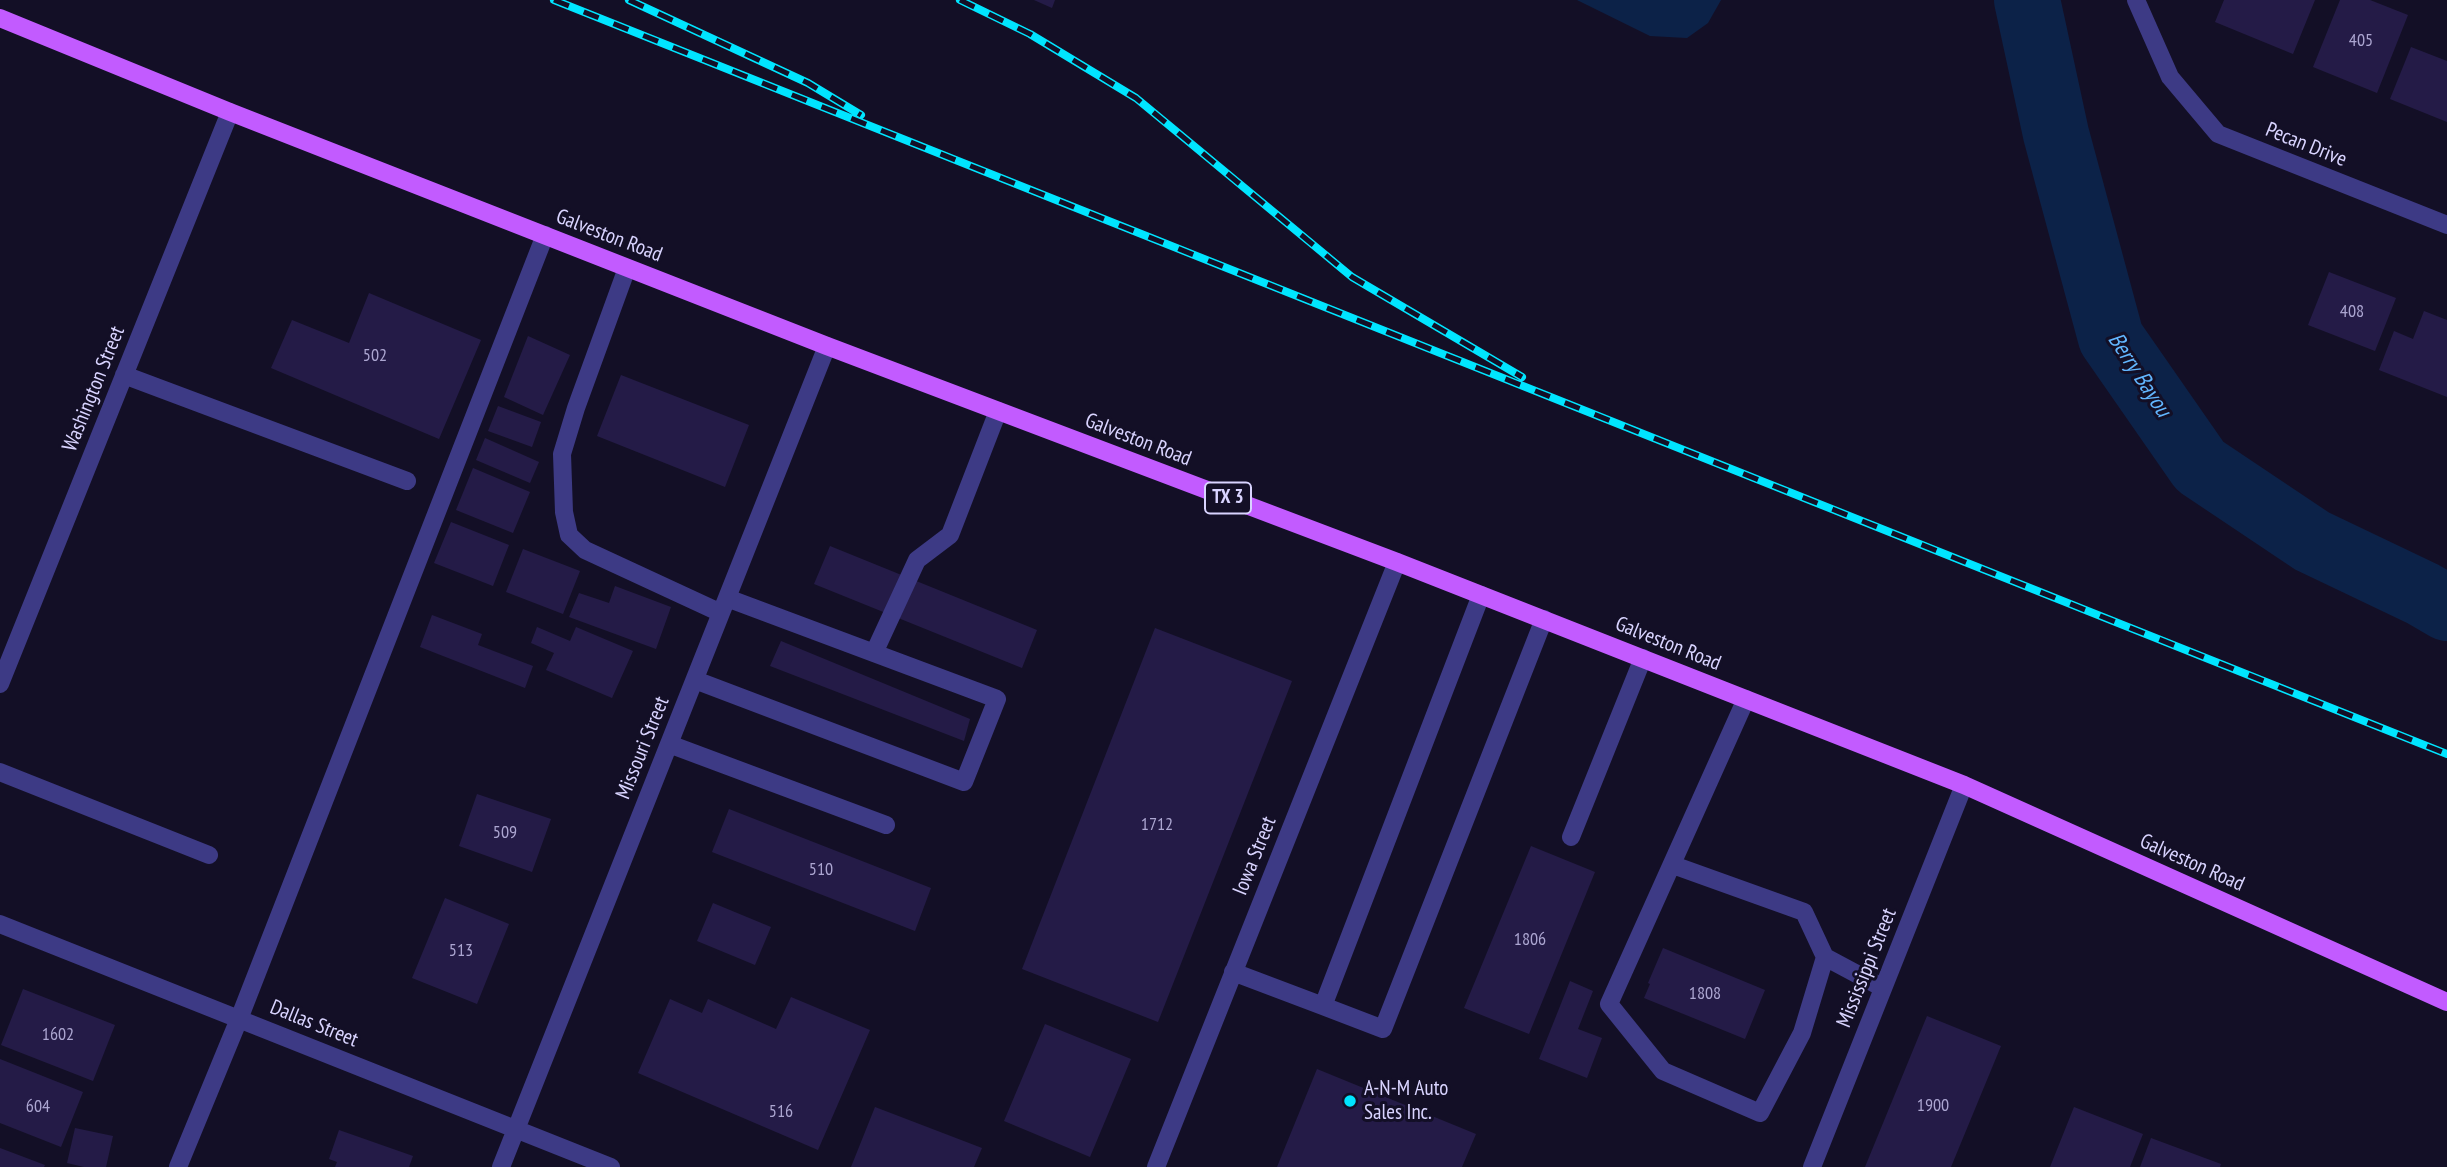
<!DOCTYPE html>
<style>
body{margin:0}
canvas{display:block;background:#130f26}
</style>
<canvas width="2447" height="1167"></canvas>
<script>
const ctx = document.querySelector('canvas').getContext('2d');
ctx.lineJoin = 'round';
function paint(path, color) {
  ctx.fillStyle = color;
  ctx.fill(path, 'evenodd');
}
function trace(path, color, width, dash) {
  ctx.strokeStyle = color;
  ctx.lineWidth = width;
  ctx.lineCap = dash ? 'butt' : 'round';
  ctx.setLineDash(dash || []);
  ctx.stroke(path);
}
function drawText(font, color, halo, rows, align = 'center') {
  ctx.font = font + ' "PT Sans Narrow",sans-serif';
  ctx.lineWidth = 6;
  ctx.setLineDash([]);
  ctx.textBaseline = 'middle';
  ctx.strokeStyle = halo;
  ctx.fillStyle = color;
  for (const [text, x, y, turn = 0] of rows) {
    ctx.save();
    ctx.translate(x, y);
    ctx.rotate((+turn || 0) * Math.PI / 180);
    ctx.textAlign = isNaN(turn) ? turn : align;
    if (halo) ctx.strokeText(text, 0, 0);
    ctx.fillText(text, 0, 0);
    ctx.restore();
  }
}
const water = new Path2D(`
 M 1577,0 L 1721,0 L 1708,23 L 1687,38 L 1650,36 Z`);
const river = new Path2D(`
 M 2027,0 L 2056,134 L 2111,338 L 2200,466 L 2312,541 L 2423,594 L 2447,608`);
const building = new Path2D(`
 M 1034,0 L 1055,0 L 1052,8 Z
 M 2224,0 L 2315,0 L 2293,54 L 2215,22 Z
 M 2340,0 L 2370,0 L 2408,15 L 2377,93 L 2313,67 Z
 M 2411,47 L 2447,61 L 2447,122 L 2390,99 Z
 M 2329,272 L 2396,298 L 2375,351 L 2308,325 Z
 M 369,293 L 481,340 L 439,439 L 271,368 L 292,320 L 349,343 Z
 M 2424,311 L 2447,320 L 2447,397 L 2379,370 L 2394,331 L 2413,339 Z
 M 528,336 L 570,355 L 543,415 L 504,397 Z
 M 621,375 L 749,425 L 725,487 L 597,436 Z
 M 498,406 L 541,422 L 532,447 L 488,431 Z
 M 485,438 L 539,462 L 530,483 L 476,460 Z
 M 473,468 L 530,492 L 513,533 L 456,510 Z
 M 451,522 L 509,545 L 493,586 L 434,563 Z
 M 830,546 L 1037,630 L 1022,668 L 814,584 Z
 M 523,549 L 580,571 L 563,614 L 506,592 Z
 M 615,586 L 671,607 L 656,649 L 569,617 L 579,593 L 609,603 Z
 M 432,615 L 482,634 L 478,645 L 533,666 L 525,688 L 420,647 Z
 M 537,627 L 570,641 L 576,627 L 633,651 L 612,698 L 546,670 L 554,653 L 531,643 Z
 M 1155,628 L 1292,681 L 1158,1022 L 1022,969 Z
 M 781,641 L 970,719 L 964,741 L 770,666 Z
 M 477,794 L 551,819 L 532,872 L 459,846 Z
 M 729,809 L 931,888 L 915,931 L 712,852 Z
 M 1531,846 L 1595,872 L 1529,1034 L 1464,1008 Z
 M 445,898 L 509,924 L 477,1004 L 412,978 Z
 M 713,903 L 771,927 L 755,965 L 697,941 Z
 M 1663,948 L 1765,990 L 1745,1039 L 1644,998 L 1650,984 L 1648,983 Z
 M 1570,981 L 1593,991 L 1578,1029 L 1602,1038 L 1587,1078 L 1539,1059 Z
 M 23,989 L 115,1025 L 93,1081 L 1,1045 Z
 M 791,997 L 870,1030 L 818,1150 L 638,1073 L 670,999 L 702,1013 L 708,999 L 776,1029 Z
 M 1927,1016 L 2001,1046 L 1951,1167 L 1865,1167 Z
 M 1045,1024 L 1131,1059 L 1090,1157 L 1004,1121 Z
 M 0,1059 L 83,1092 L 61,1147 L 0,1123 Z
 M 1317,1069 L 1476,1134 L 1462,1167 L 1277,1167 Z
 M 875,1107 L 982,1148 L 974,1167 L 851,1167 Z
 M 2074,1107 L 2143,1134 L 2130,1167 L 2050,1167 Z
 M 75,1128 L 113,1136 L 106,1167 L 84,1167 L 67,1163 Z
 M 339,1130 L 413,1156 L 409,1167 L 335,1167 L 337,1162 L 329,1159 Z
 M 2151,1138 L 2221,1164 L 2220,1167 L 2140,1167 Z
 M 0,1148 L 45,1165 L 44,1167 L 0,1167 Z`);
const minor = new Path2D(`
 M 2136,0 L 2170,77 L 2218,134 L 2447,225
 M 627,268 L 576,408 L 562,454 L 564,512 L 569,535 L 585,550 L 721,613
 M 124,375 L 407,481
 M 874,653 L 917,560 L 950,535 L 998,411
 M 695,680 L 964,782 L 997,699 L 727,598
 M 0,684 L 230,112
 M 669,744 L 886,825
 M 0,772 L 209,855
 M 1571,837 L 1643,658
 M 1673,865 L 1804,912 L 1825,957 L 1802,1033 L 1760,1113 L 1663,1071 L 1609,1004 L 1746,699
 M 0,924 L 611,1167
 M 1825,957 L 1883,988
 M 1233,972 L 1323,1006 L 1481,595
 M 1323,1006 L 1383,1029 L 1544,619
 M 178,1167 L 239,1019 L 545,235
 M 501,1167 L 827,346
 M 1156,1167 L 1397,562
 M 1812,1167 L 1964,785`);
const major = new Path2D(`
 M 0,18 L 230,112 L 827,346 L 1397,562 L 1964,785 L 2447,1002`);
const rail = new Path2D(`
 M 554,0 L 2447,754
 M 629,0 L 808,83 L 861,115
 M 960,0 L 1030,34 L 1136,98 L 1352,277 L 1522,377`);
const markers = [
 [1350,1101,7,"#00e5ff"]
];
const numberNames = [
 ["405",2361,41],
 ["408",2352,312],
 ["502",375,356],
 ["1712",1157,825],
 ["509",505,833],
 ["510",821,870],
 ["1806",1530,940],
 ["513",461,951],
 ["1808",1705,994],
 ["1602",58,1035],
 ["1900",1933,1106],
 ["604",38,1107],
 ["516",781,1112]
];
const shields = [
 [1228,498,46]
];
const shieldNames = [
 ["TX 3",1228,498]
];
const streetNames = [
 ["Pecan Drive",2306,145,22],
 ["Galveston Road",609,236,21],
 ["Washington Street",94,389,-68],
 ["Galveston Road",1138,440,21],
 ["Galveston Road",1668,644,22],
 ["Missouri Street",643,748,-68],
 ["Iowa Street",1255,856,-68],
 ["Galveston Road",2192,863,24],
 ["Mississippi Street",1867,968,-68],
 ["Dallas Street",314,1024,22]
];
const poiNames = [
 ["A-N-M Auto",1364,1089],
 ["Sales Inc.",1364,1113]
];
const waterNames = [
 ["Berry Bayou",2139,375,57]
];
paint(water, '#0c2248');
trace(river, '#0c2248', 66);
paint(building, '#241b47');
trace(minor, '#3d3a85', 18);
trace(major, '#c25bff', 18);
trace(rail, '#00e5ff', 8);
trace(rail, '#130f26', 5, [16]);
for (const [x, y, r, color] of markers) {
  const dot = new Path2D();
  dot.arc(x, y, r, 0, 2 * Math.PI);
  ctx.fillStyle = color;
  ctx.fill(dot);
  trace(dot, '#130f26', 2.5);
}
drawText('18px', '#aca6d1', null, numberNames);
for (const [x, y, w] of shields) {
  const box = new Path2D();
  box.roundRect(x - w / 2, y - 15.5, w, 31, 5);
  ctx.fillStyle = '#130f26';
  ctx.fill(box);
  trace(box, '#d9d4ff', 2);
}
drawText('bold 19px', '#d9d4ff', null, shieldNames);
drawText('21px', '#d9d4ff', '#130f26', streetNames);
drawText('21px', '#d9d4ff', '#130f26', poiNames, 'left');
drawText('italic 23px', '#62b6ff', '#130f26', waterNames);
</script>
